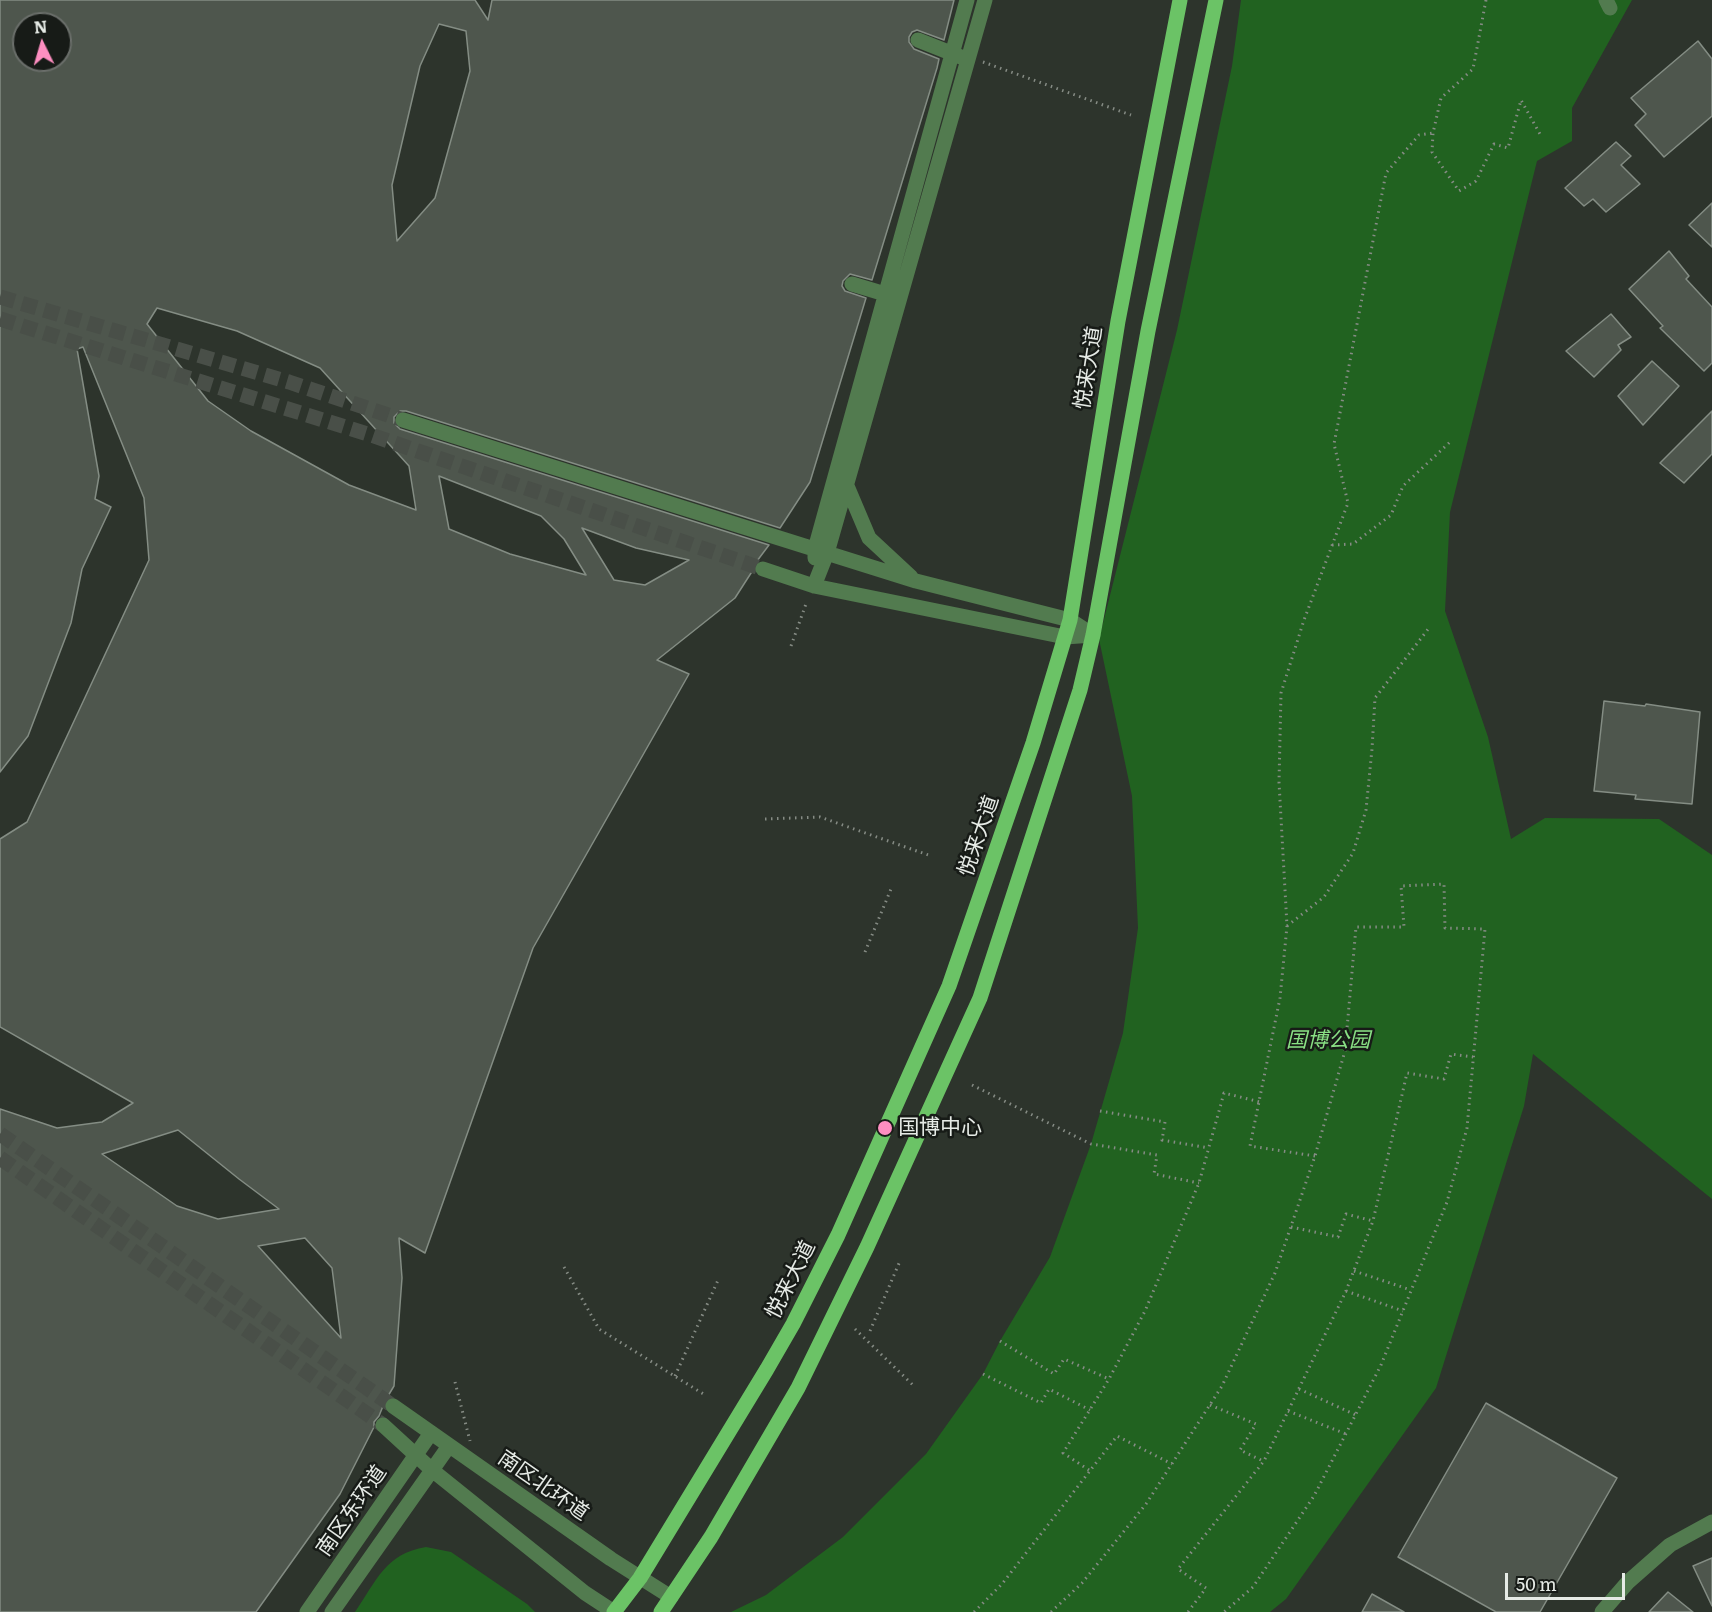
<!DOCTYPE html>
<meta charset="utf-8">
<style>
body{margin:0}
#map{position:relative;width:1712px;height:1612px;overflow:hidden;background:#2d342c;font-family:Literata,serif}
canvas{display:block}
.north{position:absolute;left:12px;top:12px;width:60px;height:60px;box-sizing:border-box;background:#171b17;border:2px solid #6a6e6a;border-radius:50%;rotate:355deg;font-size:16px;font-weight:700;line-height:24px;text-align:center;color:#e6ebe6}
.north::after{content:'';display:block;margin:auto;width:21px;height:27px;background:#fd8ec0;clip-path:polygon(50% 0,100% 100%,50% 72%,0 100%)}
.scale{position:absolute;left:1505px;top:1573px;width:120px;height:27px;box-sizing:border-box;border:3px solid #e6ebe6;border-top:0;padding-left:8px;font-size:18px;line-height:21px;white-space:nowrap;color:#e6ebe6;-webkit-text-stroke:4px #171b17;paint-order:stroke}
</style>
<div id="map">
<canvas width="1712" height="1612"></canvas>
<div class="north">N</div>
<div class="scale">50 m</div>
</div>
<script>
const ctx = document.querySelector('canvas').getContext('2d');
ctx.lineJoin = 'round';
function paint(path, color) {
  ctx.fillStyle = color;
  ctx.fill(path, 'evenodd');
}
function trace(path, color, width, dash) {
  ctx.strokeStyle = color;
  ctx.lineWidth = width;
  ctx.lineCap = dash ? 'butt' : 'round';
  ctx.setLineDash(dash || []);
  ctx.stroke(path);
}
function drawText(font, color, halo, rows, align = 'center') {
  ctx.font = font + ' Literata,"Noto Sans SC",serif';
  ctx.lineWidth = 5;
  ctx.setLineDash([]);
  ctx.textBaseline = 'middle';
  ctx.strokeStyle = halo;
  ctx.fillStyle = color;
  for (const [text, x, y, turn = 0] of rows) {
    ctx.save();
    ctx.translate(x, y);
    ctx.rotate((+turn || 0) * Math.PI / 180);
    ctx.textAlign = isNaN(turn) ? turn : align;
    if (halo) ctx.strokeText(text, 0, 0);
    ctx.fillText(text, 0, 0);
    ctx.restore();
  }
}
const green = new Path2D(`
 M 1241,0 L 1632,0 L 1572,108 L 1572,141 L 1537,161 L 1450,512 L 1445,611 L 1488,737 L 1511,839 L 1545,818 L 1659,819 L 1712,855 L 1712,1199 L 1533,1054 L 1524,1106 L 1436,1388 L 1286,1599 L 1270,1612 L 731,1612 L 766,1595 L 843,1537 L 926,1454 L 983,1374 L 1000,1341 L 1050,1257 L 1091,1144 L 1123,1033 L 1138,928 L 1132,796 L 1099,639 L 1177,330 L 1232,66 Z
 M 426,1547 L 451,1552 L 527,1604 L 535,1612 L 355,1612 C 377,1580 385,1554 426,1547 Z`);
const building = new Path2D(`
 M 0,0 L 475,0 L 488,20 L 492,0 L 954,0 L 944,40 L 917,30 L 912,32 L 909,37 L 909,42 L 914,49 L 939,59 L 937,68 L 872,280 L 850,274 L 843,281 L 842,286 L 845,291 L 866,298 L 810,482 L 780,528 L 406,411 L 400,411 L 394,417 L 394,423 L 400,429 L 769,545 L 754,565 L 753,570 L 735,598 L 657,660 L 689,674 L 533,948 L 425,1253 L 399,1238 L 402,1278 L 394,1386 L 385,1401 L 379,1416 L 374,1422 L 374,1427 L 340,1494 L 256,1612 L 0,1612 L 0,1109 L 57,1128 L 102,1122 L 133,1103 L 0,1027 L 0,839 L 27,822 L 149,560 L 144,498 L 83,347 L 77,349 L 99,476 L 95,499 L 111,507 L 82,569 L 71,623 L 28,736 L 0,772 ZM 24,24 L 60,24 L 60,60 L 24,60 ZM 439,24 L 466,31 L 470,71 L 435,198 L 397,241 L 392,185 L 420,66 ZM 157,308 L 237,331 L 320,368 L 409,466 L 416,510 L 349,485 L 251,431 L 208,401 L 147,324 ZM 439,476 L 541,516 L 564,539 L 586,575 L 510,554 L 449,529 ZM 582,528 L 636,548 L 689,560 L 645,585 L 614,580 ZM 178,1130 L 239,1179 L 279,1209 L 218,1219 L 177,1206 L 102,1154 ZM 305,1238 L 332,1268 L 341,1338 L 258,1246 Z
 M 1698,41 L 1712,59 L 1712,116 L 1664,157 L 1635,125 L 1646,114 L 1631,98 Z
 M 1616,142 L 1631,156 L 1621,165 L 1640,184 L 1606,212 L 1593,199 L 1584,206 L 1565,188 Z
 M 1712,203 L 1712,247 L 1689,225 Z
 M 1669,251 L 1689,276 L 1686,279 L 1712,307 L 1712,363 L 1704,371 L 1660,328 L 1663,326 L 1629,289 Z
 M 1611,314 L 1631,337 L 1618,345 L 1621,350 L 1594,377 L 1566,351 Z
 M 1652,361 L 1679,386 L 1643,425 L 1618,396 Z
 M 1712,411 L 1712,454 L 1684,483 L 1660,463 Z
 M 1604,701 L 1645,706 L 1646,704 L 1700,712 L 1692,804 L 1635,799 L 1636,795 L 1594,791 Z
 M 1486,1403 L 1617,1478 L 1540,1612 L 1496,1612 L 1398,1557 Z
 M 1712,1558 L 1712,1606 L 1693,1566 Z
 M 1668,1592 L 1693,1612 L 1649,1612 Z
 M 1372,1594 L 1404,1612 L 1362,1612 Z`);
const minorTunnel = new Path2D(`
 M 0,297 L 289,382 L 403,420
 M 0,319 L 371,435 L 763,569
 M 0,1134 L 393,1406
 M 0,1158 L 383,1425`);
const path = new Path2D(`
 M 1486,0 L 1473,69 L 1441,98 L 1433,133 L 1432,152 L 1459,191 L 1476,181 L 1494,144 L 1508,148 L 1521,100 L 1540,134
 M 983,62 L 1131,115
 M 1332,545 L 1353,544 L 1391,515 L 1403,486 L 1450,442
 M 791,646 L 807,601
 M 765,819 L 820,817 L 931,856
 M 1287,926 L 1324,897 L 1353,853 L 1366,810 L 1372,749 L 1375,698 L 1429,628
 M 865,952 L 891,889
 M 972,1085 L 1091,1144 L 1157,1155 L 1154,1174 L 1199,1183
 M 1100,1111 L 1165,1122 L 1162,1140 L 1209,1148
 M 1315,1156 L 1250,1146 L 1280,998 L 1287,926 L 1279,782 L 1281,693 L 1304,620 L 1348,503 L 1334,444 L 1386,173 L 1419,135 L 1433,133
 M 1291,1227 L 1338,1237 L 1346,1214 L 1373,1221
 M 564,1267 L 599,1329 L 705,1395
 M 1354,1271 L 1411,1290
 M 1346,1291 L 1403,1311
 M 855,1329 L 915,1387
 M 870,1331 L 900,1261
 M 1000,1341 L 1054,1374 L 1064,1359 L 1109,1379
 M 983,1374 L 1041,1403 L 1049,1389 L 1090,1410
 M 675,1376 L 719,1278
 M 455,1382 L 470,1441
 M 1299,1389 L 1356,1415
 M 1210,1405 L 1256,1424 L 1240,1450 L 1263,1461
 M 1288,1411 L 1346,1434
 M 1089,1470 L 1063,1453 L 1109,1379 L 1145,1311 L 1199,1183 L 1224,1093 L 1260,1102
 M 974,1612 L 1002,1584 L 1117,1436 L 1172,1464
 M 1051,1612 L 1082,1583 L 1146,1504 L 1222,1386 L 1275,1273 L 1315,1156 L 1345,1051 L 1356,927 L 1404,927 L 1401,886 L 1444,884 L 1445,928 L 1485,929 L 1467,1128 L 1447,1202 L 1381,1365 L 1314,1496 L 1253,1587 L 1224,1612
 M 1188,1612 L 1206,1588 L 1178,1569 L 1264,1461 L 1346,1291 L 1373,1221 L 1407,1073 L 1444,1079 L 1451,1054 L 1473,1057`);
const minor = new Path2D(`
 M 1606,0 L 1610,8
 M 918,40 L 961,57
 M 852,284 L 895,297
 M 403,420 L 916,581 L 1070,620 L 1093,635
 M 847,486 L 869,538 L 911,577
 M 815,558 L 815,549 L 967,0
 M 763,569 L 814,586 L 1065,637 L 1093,635
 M 814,586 L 827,553 L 985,0
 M 393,1406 L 611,1559 L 671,1597
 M 383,1425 L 432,1470 L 585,1593 L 614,1612
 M 307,1612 L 431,1433
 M 332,1612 L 449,1446
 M 1602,1612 L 1628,1582 L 1670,1545 L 1712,1522`);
const major = new Path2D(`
 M 614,1612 L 640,1578 L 767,1369 L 793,1324 L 838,1235 L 949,986 L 1033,743 L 1070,620 L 1118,321 L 1180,0
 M 661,1612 L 711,1537 L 798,1388 L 867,1247 L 980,998 L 1080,690 L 1093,635 L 1148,331 L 1216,0`);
const markers = [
 [885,1128,8,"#fd8ec0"]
];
const streetNames = [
 ["悦来大道",1089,368,-81],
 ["悦来大道",979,836,-71],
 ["悦来大道",791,1280,-63],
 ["南区北环道",543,1486,35],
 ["南区东环道",352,1511,-55]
];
const parkNames = [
 ["国博公园",1328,1041]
];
const poiNames = [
 ["国博中心",898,1128]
];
paint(green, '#216220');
paint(building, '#4e564d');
trace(building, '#848d84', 1.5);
trace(minorTunnel, '#494f48', 15, [15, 8]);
trace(path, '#868c85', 3, [1.5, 4.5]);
trace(minor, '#527b4f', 15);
trace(major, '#6bc366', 15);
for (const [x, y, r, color] of markers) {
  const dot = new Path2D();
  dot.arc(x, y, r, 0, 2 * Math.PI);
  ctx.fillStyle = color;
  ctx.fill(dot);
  trace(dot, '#171b17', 2);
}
drawText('21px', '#e6ebe6', '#171b17', streetNames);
drawText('italic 21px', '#89e084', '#171b17', parkNames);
drawText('21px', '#e6ebe6', '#171b17', poiNames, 'left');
</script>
